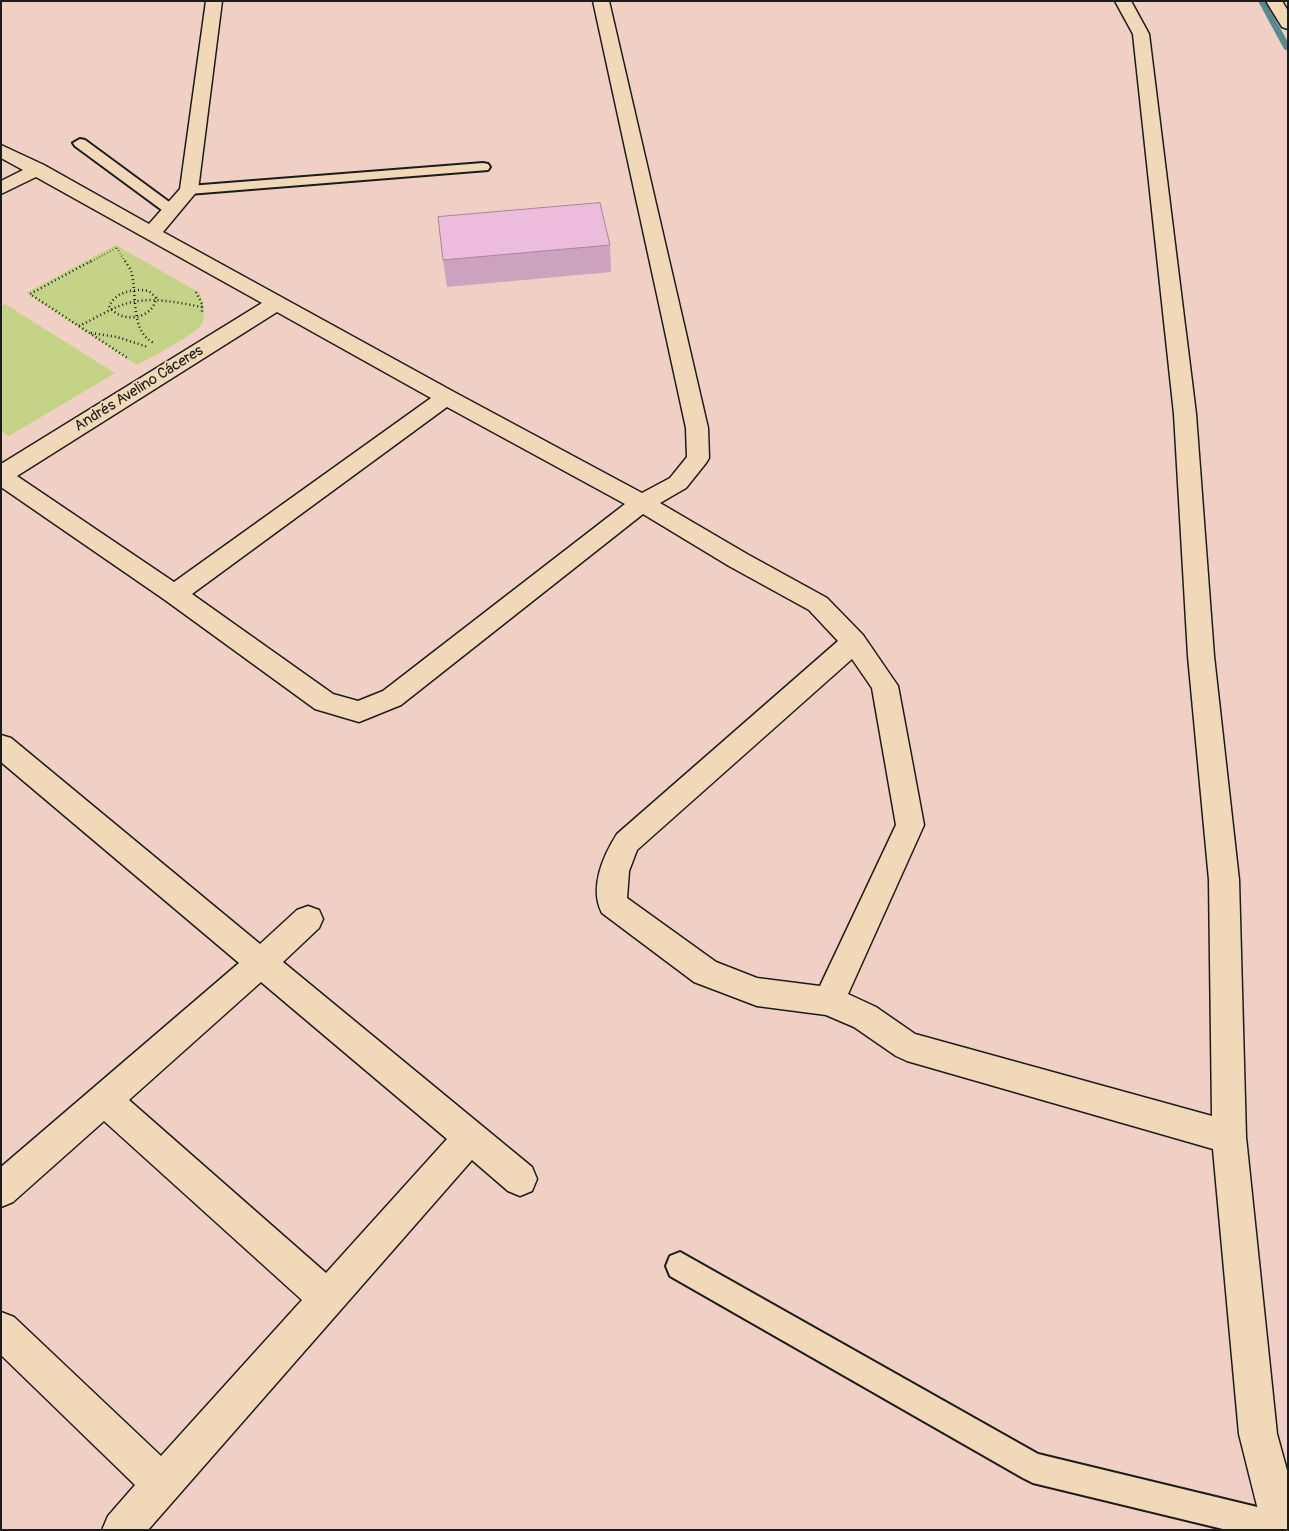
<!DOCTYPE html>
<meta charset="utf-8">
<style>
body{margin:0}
#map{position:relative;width:1289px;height:1531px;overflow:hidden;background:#f0d0c4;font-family:Pangolin,sans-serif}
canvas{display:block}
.frame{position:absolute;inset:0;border:2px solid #1c1c1c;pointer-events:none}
</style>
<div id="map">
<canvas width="1289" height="1531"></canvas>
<div class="frame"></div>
</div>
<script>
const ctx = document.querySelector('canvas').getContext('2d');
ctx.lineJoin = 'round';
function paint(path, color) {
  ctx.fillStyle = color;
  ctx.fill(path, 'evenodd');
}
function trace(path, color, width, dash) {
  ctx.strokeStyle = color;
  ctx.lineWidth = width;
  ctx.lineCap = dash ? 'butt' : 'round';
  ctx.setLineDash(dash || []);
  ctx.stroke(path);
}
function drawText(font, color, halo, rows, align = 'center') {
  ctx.font = font + ' Pangolin,sans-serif';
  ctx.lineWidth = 4;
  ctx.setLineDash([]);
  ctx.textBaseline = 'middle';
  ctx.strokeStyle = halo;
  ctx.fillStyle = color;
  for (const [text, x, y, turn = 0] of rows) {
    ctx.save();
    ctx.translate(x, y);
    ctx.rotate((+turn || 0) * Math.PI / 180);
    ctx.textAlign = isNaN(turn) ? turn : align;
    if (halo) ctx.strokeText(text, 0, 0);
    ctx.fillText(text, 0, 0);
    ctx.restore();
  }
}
const green = new Path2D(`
 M 116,245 L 200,293 C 204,304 207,316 200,326 C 195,334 148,359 137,365 L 26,293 Z
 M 5,304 L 115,373 L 9,436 L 1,430 L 1,306 Z`);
const stream = new Path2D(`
 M 1258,1 L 1265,1 L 1288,42 L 1288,51 L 1284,49 Z`);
const pathFar1 = new Path2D(`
 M 117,248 L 126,263
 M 89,263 L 116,248 L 118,249`);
const path = new Path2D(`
 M 91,261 L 30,294 L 129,359
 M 125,261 C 127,264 130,268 131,271 C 138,293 129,331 154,343
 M 142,290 L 149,291 L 156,298 C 153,320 120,324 109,306 C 116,293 128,290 142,290 Z
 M 196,292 L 202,304 L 202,314
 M 79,326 C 96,318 114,306 132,302 C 155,297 180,303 202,307
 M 91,333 L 117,337 L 148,347`);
const service = new Path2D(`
 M 80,139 L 85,140 L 176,207 L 178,210 L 176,213 L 166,213 L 75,146 L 73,143 Z
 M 483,163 L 488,164 L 490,167 L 488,170 L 189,194 L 184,193 L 182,190 L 184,187 L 189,186 Z
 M 680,1252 L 1038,1454 L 1282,1513 L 1288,1515 L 1288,1530 L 1227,1530 L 1033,1483 L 1023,1478 L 670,1276 L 666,1266 L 670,1256 Z`);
const pedestrian = new Path2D(`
 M 1,735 L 11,738 L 260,944 L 297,910 L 308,906 L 319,910 L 323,919 L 319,928 L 283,962 L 532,1167 L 537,1179 L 532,1191 L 520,1196 L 508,1191 L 472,1160 L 148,1530 L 102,1530 L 108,1516 L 135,1485 L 1,1355 L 1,1312 L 14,1317 L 161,1456 L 302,1300 L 104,1121 L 13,1202 L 1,1207 L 1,1167 L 239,963 L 1,762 ZM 261,982 L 447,1139 L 326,1273 L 129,1100 Z`);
const minor = new Path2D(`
 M 206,1 L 222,1 L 198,190 L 163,232 L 454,392 L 642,493 L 670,478 L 687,457 L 686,428 L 593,1 L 609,1 L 708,428 L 709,458 L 706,463 L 686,488 L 660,503 L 747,554 L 827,598 L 863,635 L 898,686 L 924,825 L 848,994 L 876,1007 L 915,1034 L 1212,1116 L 1209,880 L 1188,656 L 1174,414 L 1133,34 L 1115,1 L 1131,1 L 1149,34 L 1196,414 L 1214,656 L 1239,880 L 1246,1137 L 1277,1434 L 1288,1474 L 1288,1530 L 1263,1530 L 1239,1434 L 1213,1149 L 907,1061 L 896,1056 L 854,1027 L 826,1015 L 757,1006 L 694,982 L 602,913 C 589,888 603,856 617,834 L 838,641 L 809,610 L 729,566 L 643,514 L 401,705 L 359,722 L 315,709 L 165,600 L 1,487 L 1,464 L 262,303 L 36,177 L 1,194 L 1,181 L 23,170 L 1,158 L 1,145 L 44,165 L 149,224 L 180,189 ZM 277,312 L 431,398 L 174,582 L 17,476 ZM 447,407 L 625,504 L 383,691 L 358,701 L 333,694 L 192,594 ZM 852,659 L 872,688 L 896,825 L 820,986 L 757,978 L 716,962 L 627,898 L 629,871 L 637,850 Z
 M 1266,1 L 1282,1 L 1288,11 L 1288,29 L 1282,27 Z`);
const wall = new Path2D(`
 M 610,245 L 611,272 L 447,287 L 443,260 Z`);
const building = new Path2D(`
 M 600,203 L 610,245 L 443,260 L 438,217 Z`);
const farStreetnames = [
 ["Andrés Avelino Cáceres",139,389,-32]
];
paint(green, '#c4d387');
paint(stream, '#598890');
trace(service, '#1c1c1c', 4);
trace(pedestrian, '#1c1c1c', 3);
trace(minor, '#1c1c1c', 3);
trace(pathFar1, '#1c1c1c', 2, [0.5, 2.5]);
trace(path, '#1c1c1c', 2.5, [1, 3]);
paint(service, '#f1d8b9');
paint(pedestrian, '#f1d8b9');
paint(minor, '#f1d8b9');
paint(wall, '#cca2be');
paint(building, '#edbcdd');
trace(building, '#a6849b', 1);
drawText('15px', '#1c1c1c', '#f1d8b9', farStreetnames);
</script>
